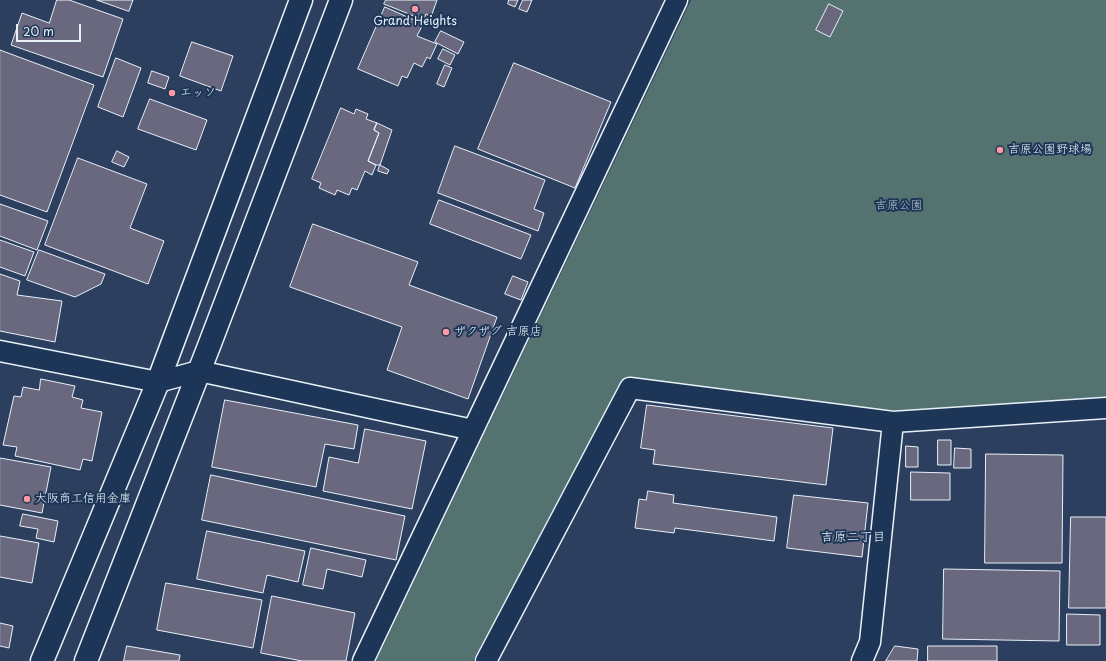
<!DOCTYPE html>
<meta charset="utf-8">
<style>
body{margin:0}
#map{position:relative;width:1106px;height:661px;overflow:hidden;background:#2c3f5f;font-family:"Playpen Sans",sans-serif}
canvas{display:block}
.scale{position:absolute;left:16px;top:24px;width:65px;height:18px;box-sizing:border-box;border:2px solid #e8f1f8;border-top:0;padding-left:5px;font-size:12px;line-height:14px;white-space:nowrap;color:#e8f1f8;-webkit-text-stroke:3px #1d3557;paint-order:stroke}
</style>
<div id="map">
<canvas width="1106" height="661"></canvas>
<div class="scale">20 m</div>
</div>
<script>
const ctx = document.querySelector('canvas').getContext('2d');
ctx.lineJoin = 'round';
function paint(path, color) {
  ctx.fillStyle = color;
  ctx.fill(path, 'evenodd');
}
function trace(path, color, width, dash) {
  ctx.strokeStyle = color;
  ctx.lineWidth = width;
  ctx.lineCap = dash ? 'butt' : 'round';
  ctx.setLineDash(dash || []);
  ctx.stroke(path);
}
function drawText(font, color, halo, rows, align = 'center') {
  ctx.font = font + ' "Playpen Sans","Klee One",sans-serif';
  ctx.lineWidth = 4;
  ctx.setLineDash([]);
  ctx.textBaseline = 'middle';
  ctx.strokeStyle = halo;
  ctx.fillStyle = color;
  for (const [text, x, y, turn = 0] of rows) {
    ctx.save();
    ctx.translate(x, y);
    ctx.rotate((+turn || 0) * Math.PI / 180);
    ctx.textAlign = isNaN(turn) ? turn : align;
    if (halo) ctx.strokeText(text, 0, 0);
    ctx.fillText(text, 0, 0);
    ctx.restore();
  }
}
const green = new Path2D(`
 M 691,0 L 1106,0 L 1106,398 L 898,414 L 625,381 L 473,661 L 376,661 Z`);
const building = new Path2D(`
 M 57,0 L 69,0 L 123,19 L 103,77 L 11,45 L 22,13 L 49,23 Z
 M 97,0 L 133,0 L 129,11 Z
 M 386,0 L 437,0 L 431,17 L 426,14 L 424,20 L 384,4 Z
 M 509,0 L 518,0 L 515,7 L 508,4 Z
 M 523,0 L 532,0 L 527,12 L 519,9 Z
 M 829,4 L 843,11 L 830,37 L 816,30 Z
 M 385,7 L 423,24 L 417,36 L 437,44 L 430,59 L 427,57 L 422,67 L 414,63 L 407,78 L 402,76 L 398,86 L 358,69 Z
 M 441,31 L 464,42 L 458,54 L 435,42 Z
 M 192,42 L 233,56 L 221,91 L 180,76 Z
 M 443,49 L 455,55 L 450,65 L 438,59 Z
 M 0,50 L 94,85 L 47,212 L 0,195 Z
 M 116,58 L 141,68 L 123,117 L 98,107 Z
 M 514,63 L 611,102 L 575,188 L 478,149 Z
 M 445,65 L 452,68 L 444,87 L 437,84 Z
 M 152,71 L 169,77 L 165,89 L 148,83 Z
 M 150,99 L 207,120 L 196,150 L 138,129 Z
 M 341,108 L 354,114 L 356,109 L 368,114 L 366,119 L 377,123 L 374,130 L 379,133 L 368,161 L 376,165 L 372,175 L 365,171 L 357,190 L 352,188 L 349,195 L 337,190 L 335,195 L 319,188 L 321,183 L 312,179 Z
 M 377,123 L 392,130 L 380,165 L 376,165 L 368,161 L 379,133 L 374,130 Z
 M 455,146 L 545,180 L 534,209 L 544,213 L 538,231 L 438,193 Z
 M 117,151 L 129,157 L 124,167 L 112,162 Z
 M 78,158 L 147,184 L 130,228 L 164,241 L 148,284 L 45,245 Z
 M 380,165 L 389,170 L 387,174 L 378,171 Z
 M 439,200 L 531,235 L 521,259 L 430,224 Z
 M 0,204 L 48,221 L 37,250 L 0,236 Z
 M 313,224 L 418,262 L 409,285 L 497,317 L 468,399 L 387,370 L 402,327 L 290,287 Z
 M 0,240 L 34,252 L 25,276 L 0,267 Z
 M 39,250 L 105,274 L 101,284 L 75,297 L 27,280 Z
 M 0,274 L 20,281 L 17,295 L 62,301 L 55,342 L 0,331 Z
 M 513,276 L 528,282 L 521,300 L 505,294 Z
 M 41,379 L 75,386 L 72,397 L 83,400 L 81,408 L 102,412 L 92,461 L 83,459 L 80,470 L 15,456 L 17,447 L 3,445 L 14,396 L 21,397 L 23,387 L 39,390 Z
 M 225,400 L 358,425 L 354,449 L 325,444 L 316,487 L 212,467 Z
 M 647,405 L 833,428 L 826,485 L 653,464 L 655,450 L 641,448 Z
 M 365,429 L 426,441 L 412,509 L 323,491 L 329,457 L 358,463 Z
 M 938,440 L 951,440 L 951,465 L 938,465 Z
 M 906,446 L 918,447 L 918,467 L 906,467 Z
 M 955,448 L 971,449 L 971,468 L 954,468 Z
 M 986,454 L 1063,455 L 1062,563 L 985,563 Z
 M 0,458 L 51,467 L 42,513 L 0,505 Z
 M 911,472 L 950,473 L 950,500 L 911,500 Z
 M 211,475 L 405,516 L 396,560 L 202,520 Z
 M 648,491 L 674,495 L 673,503 L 777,517 L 774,541 L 675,528 L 674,533 L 635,528 L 639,499 L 646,500 Z
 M 794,495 L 868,503 L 862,557 L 787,548 Z
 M 23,514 L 58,521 L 54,542 L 36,538 L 38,529 L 20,526 Z
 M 1071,517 L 1106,517 L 1106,608 L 1069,608 Z
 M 207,531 L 305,551 L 298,582 L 267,575 L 263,593 L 197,579 Z
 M 0,536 L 39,543 L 32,583 L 0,577 Z
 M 311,548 L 366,560 L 362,577 L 327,569 L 323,589 L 303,585 Z
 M 944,569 L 1060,571 L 1059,641 L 943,639 Z
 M 166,583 L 262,600 L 253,648 L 157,630 Z
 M 272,596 L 355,613 L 346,661 L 302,661 L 261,653 Z
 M 1067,614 L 1100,615 L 1100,645 L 1067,645 Z
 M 0,623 L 13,626 L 9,648 L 0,646 Z
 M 127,646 L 180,655 L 179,661 L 124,661 Z
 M 895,646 L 918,649 L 917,661 L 886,661 Z
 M 928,646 L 997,646 L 997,661 L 928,661 Z`);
const street = new Path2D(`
 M 0,351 L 158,382 L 199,371 L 473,430 L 677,0
 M 363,661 L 473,430
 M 486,661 L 630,388 L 893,422 L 1106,408
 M 862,661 L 870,642 L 893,422`);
const secondary = new Path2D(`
 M 42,661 L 158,382 L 301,0
 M 86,661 L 209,346 L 341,0`);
const markers = [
 [415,9,4,"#ff9aa2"],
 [172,93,4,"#ff9aa2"],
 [1000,150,4,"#ff9aa2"],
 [446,332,4,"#ff9aa2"],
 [27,499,4,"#ff9aa2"]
];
const poiNames = [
 ["Grand Heights",415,22,"center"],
 ["エッソ",180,93],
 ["吉原公園野球場",1008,150],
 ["ザクザグ 吉原店",454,332],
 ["大阪商工信用金庫",35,499]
];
const parkNames = [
 ["吉原公園",899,206]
];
const neighbourhoodNames = [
 ["吉原二丁目",853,537]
];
paint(green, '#547270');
paint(building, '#69687e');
trace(building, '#e8f1f8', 1);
trace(street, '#e8f1f8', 23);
trace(secondary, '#e8f1f8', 25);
trace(street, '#1d3557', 20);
trace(secondary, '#1d3557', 22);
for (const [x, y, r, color] of markers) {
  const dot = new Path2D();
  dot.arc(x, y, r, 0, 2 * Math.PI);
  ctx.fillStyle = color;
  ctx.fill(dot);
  trace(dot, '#1d3557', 1.5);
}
drawText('12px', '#e8f1f8', '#1d3557', poiNames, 'left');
drawText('12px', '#b4c5c8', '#1d3557', parkNames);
drawText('13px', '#e8f1f8', '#1d3557', neighbourhoodNames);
</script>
